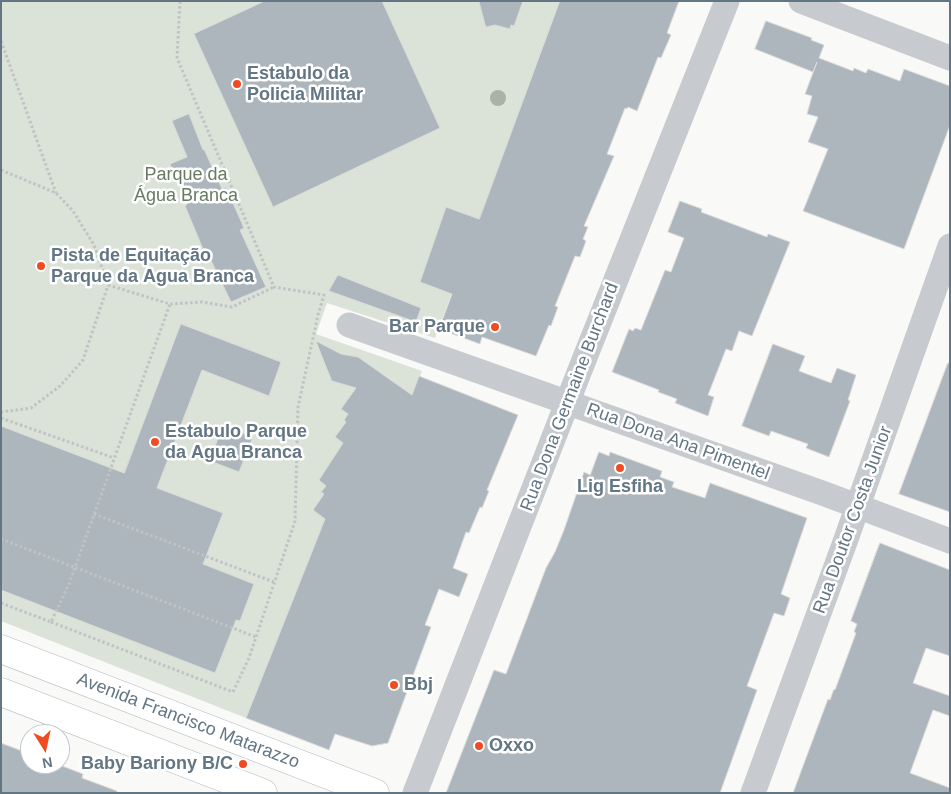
<!DOCTYPE html>
<meta charset="utf-8">
<style>
body{margin:0}
#map{position:relative;width:951px;height:794px;overflow:hidden;background:#f9f9f7;font-family:Helvetica,sans-serif}
canvas{display:block}
.frame{position:absolute;inset:0;border:2px solid #627684;pointer-events:none}
.north{position:absolute;left:20px;top:724px;width:50px;height:50px;box-sizing:border-box;background:#fff;border:1px solid #c0c8ce;border-radius:50%;rotate:170deg;font-size:14px;font-weight:700;line-height:20px;text-align:center;color:#627684}
.north::after{content:'';display:block;margin:auto;width:18px;height:22px;background:#ef4c22;clip-path:polygon(50% 0,100% 100%,50% 72%,0 100%)}
</style>
<div id="map">
<canvas width="951" height="794"></canvas>
<div class="frame"></div>
<div class="north">N</div>
</div>
<script>
const ctx = document.querySelector('canvas').getContext('2d');
ctx.lineJoin = 'round';
function paint(path, color) {
  ctx.fillStyle = color;
  ctx.fill(path, 'evenodd');
}
function trace(path, color, width, dash) {
  ctx.strokeStyle = color;
  ctx.lineWidth = width;
  ctx.lineCap = dash ? 'butt' : 'round';
  ctx.setLineDash(dash || []);
  ctx.stroke(path);
}
function drawText(font, color, halo, rows, align = 'center') {
  ctx.font = font + ' Helvetica,sans-serif';
  ctx.lineWidth = 5;
  ctx.setLineDash([]);
  ctx.textBaseline = 'middle';
  ctx.strokeStyle = halo;
  ctx.fillStyle = color;
  for (const [text, x, y, turn = 0] of rows) {
    ctx.save();
    ctx.translate(x, y);
    ctx.rotate((+turn || 0) * Math.PI / 180);
    ctx.textAlign = isNaN(turn) ? turn : align;
    if (halo) ctx.strokeText(text, 0, 0);
    ctx.fillText(text, 0, 0);
    ctx.restore();
  }
}
const green = new Path2D(`
 M 1,1 L 560,1 L 435,338 L 327,303 L 316,334 L 422,371 L 350,553 L 317,540 L 246,718 L 1,621 Z`);
const building = new Path2D(`
 M 265,1 L 382,1 L 440,128 L 273,207 L 194,34 Z
 M 479,1 L 523,1 L 514,26 L 511,25 L 510,29 L 495,25 L 486,27 Z
 M 560,1 L 679,1 L 667,33 L 671,35 L 661,58 L 658,57 L 637,111 L 628,107 L 627,109 L 625,108 L 607,154 L 614,156 L 584,226 L 588,227 L 583,239 L 586,241 L 580,257 L 575,256 L 555,306 L 558,307 L 551,326 L 549,325 L 536,356 L 482,337 L 480,344 L 439,329 L 452,294 L 420,282 L 446,207 L 479,219 Z
 M 766,21 L 812,38 L 811,40 L 824,45 L 819,58 L 853,71 L 854,68 L 866,73 L 868,69 L 900,81 L 904,69 L 950,86 L 950,125 L 904,249 L 803,211 L 828,149 L 808,142 L 818,117 L 807,114 L 812,96 L 805,94 L 817,62 L 813,72 L 755,49 Z
 M 189,114 L 203,150 L 204,149 L 222,189 L 226,187 L 244,228 L 240,230 L 266,287 L 231,302 L 205,248 L 203,249 L 185,206 L 187,204 L 170,164 L 187,157 L 172,121 Z
 M 680,201 L 702,209 L 701,212 L 767,237 L 768,234 L 790,242 L 752,336 L 739,331 L 732,351 L 726,349 L 708,395 L 714,397 L 708,416 L 675,403 L 677,399 L 658,392 L 659,390 L 612,372 L 629,329 L 633,331 L 635,328 L 641,330 L 665,270 L 671,272 L 684,238 L 668,232 Z
 M 338,275 L 421,308 L 416,322 L 329,291 Z
 M 181,324 L 281,362 L 269,396 L 202,370 L 157,488 L 223,513 L 203,564 L 254,584 L 240,621 L 236,620 L 215,673 L 1,590 L 1,426 L 124,473 Z
 M 316,341 L 341,354 L 358,357 L 412,395 L 419,376 L 518,415 L 487,490 L 489,491 L 482,508 L 480,507 L 469,533 L 466,532 L 453,568 L 468,574 L 459,597 L 439,589 L 425,625 L 431,627 L 388,743 L 372,746 L 335,734 L 329,750 L 246,718 L 325,519 L 313,510 L 324,494 L 321,492 L 326,486 L 319,480 L 343,443 L 335,437 L 346,422 L 344,420 L 348,414 L 341,409 L 356,388 L 332,381 Z
 M 773,344 L 805,356 L 799,371 L 831,383 L 837,368 L 856,375 L 848,400 L 850,401 L 829,457 L 806,448 L 808,444 L 771,431 L 769,436 L 742,426 Z
 M 948,363 L 950,363 L 950,512 L 899,494 Z
 M 223,425 L 253,437 L 239,472 L 210,461 Z
 M 599,452 L 609,456 L 610,452 L 662,471 L 660,477 L 674,482 L 672,487 L 705,498 L 710,483 L 807,518 L 781,594 L 790,598 L 784,616 L 774,613 L 747,686 L 757,690 L 720,793 L 446,793 L 494,670 L 506,674 L 546,568 L 555,552 L 564,530 L 584,472 L 590,475 Z
 M 880,543 L 950,570 L 950,656 L 926,648 L 913,683 L 950,696 L 950,716 L 933,710 L 910,773 L 950,788 L 950,793 L 793,793 L 828,699 L 830,700 L 834,689 L 835,690 L 856,633 L 854,632 L 857,624 L 851,621 Z
 M 1,743 L 30,754 L 30,764 L 57,764 L 83,774 L 82,778 L 117,791 L 117,793 L 1,793 Z`);
const path = new Path2D(`
 M 1,41 L 56,193
 M 1,170 L 56,193 L 73,211 L 94,245 L 108,285 L 83,360 L 60,386 L 31,408 L 1,412
 M 108,285 L 170,304 L 202,302 L 232,307 L 274,287
 M 1,418 L 114,458
 M 94,514 L 274,582
 M 1,539 L 256,637
 M 1,603 L 51,622 L 69,584 L 170,304
 M 51,622 L 233,692 L 249,658 L 295,521 L 298,407 L 318,315 L 324,295 L 274,287 L 177,58 L 180,1`);
const minor = new Path2D(`
 M 801,1 L 950,58
 M 349,325 L 825,494 L 950,541
 M 415,793 L 580,370 L 727,1
 M 753,793 L 845,542 L 950,246`);
const primary = new Path2D(`
 M 1,649 L 375,793
 M 1,692 L 263,793`);
const trees = [
 [498,98]
];
const markers = [
 [237,84,5,"#ef4c22"],
 [41,266,5,"#ef4c22"],
 [495,327,5,"#ef4c22"],
 [155,442,5,"#ef4c22"],
 [620,468,5,"#ef4c22"],
 [394,685,5,"#ef4c22"],
 [479,746,5,"#ef4c22"],
 [243,764,5,"#ef4c22"]
];
const poiNames = [
 ["Estabulo da",247,74],
 ["Policia Militar",247,95],
 ["Pista de Equitação",51,256],
 ["Parque da Agua Branca",51,277],
 ["Bar Parque",485,327,"right"],
 ["Estabulo Parque",165,432],
 ["da Agua Branca",165,453],
 ["Lig Esfiha",620,487,"center"],
 ["Bbj",404,685],
 ["Oxxo",489,746],
 ["Baby Bariony B/C",233,764,"right"]
];
const parkNames = [
 ["Parque da",186,175],
 ["Água Branca",186,196]
];
const streetNames = [
 ["Rua Dona Germaine Burchard",570,397,-69],
 ["Rua Dona Ana Pimentel",678,442,20],
 ["Rua Doutor Costa Junior",853,520,-70],
 ["Avenida Francisco Matarazzo",188,721,21]
];
paint(green, '#dbe2d8');
paint(building, '#adb6bc');
trace(building, '#dbdbd9', 1);
trace(primary, '#b7bdc1', 29);
trace(path, '#c0c3c5', 3, [2.5, 2.5]);
trace(minor, '#c7cbcf', 25);
trace(primary, '#fff', 28);
ctx.fillStyle = '#a9b3a5';
for (const [x, y] of trees) {
  ctx.beginPath();
  ctx.arc(x, y, 8, 0, 2 * Math.PI);
  ctx.fill();
}
for (const [x, y, r, color] of markers) {
  const dot = new Path2D();
  dot.arc(x, y, r, 0, 2 * Math.PI);
  ctx.fillStyle = color;
  ctx.fill(dot);
  trace(dot, '#fff', 2);
}
drawText('bold 18px', '#627684', '#fff', poiNames, 'left');
drawText('18px', '#677a62', '#fff', parkNames);
drawText('18px', '#627684', '#fff', streetNames);
</script>
